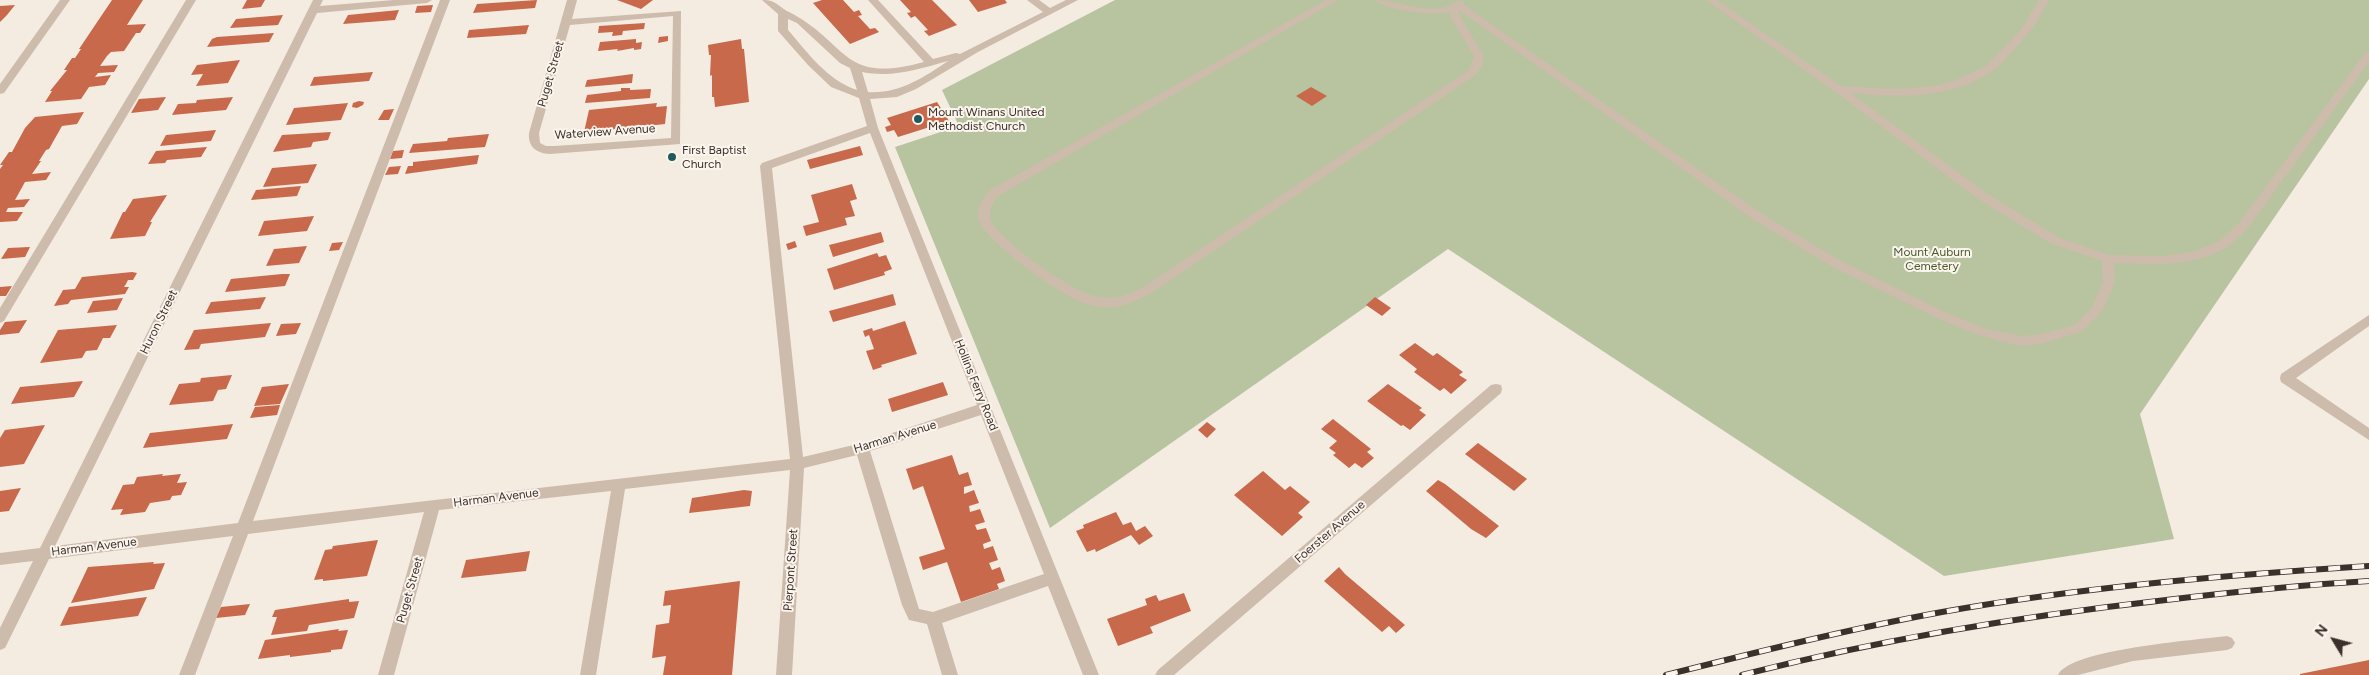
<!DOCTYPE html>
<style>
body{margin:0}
#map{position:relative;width:2369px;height:675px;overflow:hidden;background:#f4ebe1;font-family:Figtree,sans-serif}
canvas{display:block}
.north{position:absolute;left:2309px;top:615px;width:50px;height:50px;-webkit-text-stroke:4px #fbf5ee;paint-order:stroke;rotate:307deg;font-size:14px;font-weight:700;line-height:20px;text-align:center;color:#3b302b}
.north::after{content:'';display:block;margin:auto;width:18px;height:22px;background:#3b302b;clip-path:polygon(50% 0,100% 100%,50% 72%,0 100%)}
</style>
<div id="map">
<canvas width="2369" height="675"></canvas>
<div class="north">N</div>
</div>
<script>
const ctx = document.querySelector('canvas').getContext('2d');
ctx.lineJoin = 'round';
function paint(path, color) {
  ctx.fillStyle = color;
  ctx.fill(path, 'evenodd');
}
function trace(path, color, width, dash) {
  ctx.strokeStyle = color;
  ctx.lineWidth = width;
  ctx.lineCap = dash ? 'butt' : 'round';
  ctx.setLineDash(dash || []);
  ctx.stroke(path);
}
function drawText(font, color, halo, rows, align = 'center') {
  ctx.font = font + ' Figtree,sans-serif';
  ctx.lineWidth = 4;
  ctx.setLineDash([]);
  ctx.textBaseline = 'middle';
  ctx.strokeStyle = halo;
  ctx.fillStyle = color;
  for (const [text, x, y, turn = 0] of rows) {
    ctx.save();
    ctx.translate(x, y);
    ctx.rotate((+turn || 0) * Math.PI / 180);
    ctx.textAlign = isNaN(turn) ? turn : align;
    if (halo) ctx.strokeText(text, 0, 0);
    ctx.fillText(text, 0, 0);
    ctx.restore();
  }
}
const green = new Path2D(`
 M 1115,0 L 2369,0 L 2369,79 L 2140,414 L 2174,539 L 1944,576 L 1448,249 L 1050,528 L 895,147 L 959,126 L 942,90 Z`);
const building = new Path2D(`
 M 112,0 L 143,0 L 127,25 L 146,24 L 140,33 L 136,33 L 124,51 L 111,52 L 107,56 L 100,66 L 118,65 L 114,72 L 98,73 L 95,77 L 111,75 L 105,85 L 89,87 L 81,99 L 45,102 L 52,91 L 50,91 L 67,70 L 64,70 L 72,58 L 75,58 L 81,49 L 79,49 Z
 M 247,0 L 265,0 L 261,7 L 242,9 Z
 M 537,0 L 535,8 L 473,13 L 477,4 Z
 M 617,0 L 653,0 L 641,9 Z
 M 822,0 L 843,0 L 854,12 L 859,10 L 862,15 L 858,16 L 870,29 L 875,28 L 879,32 L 850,44 L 813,3 Z
 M 900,0 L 932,0 L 957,25 L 929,36 L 924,31 L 928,30 L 915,16 L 911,18 L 907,13 L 911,12 Z
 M 969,0 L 1005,0 L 1007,3 L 978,12 Z
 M 15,5 L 7,15 L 0,22 L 0,6 Z
 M 433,5 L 431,12 L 415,13 L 417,6 Z
 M 399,10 L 395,20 L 343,24 L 348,15 Z
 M 283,15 L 278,25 L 230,28 L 236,19 Z
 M 645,23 L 644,29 L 623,31 L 622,35 L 612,36 L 613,32 L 598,33 L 599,26 Z
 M 529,25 L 526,34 L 467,38 L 469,30 Z
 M 274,33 L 269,42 L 207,47 L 212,39 L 217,37 Z
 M 668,36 L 668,41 L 658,43 L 659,37 Z
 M 636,39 L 636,43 L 642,42 L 641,49 L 634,50 L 634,48 L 617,51 L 618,49 L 598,51 L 600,42 Z
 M 741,39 L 742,49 L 744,49 L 749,102 L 715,107 L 714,97 L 712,97 L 712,75 L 710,76 L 711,55 L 709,55 L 708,45 Z
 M 240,60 L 228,83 L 196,86 L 203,74 L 191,75 L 197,65 Z
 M 373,72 L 369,81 L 310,86 L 314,77 Z
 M 633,74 L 632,83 L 585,87 L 587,80 Z
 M 1311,87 L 1327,96 L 1312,106 L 1296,96 Z
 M 621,88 L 630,88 L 630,90 L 651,89 L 650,98 L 585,103 L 587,95 L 621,91 Z
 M 166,97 L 158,110 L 131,113 L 139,99 Z
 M 233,97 L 226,110 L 172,115 L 178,104 L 196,103 L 197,100 Z
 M 359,101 L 364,102 L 363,105 L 357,108 L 352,107 L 353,103 Z
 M 937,102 L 949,121 L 898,137 L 894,130 L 887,132 L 885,127 L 891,125 L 887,118 Z
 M 348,103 L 341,120 L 286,125 L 294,108 Z
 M 657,103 L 656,107 L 667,106 L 665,124 L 637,127 L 636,130 L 626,131 L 627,128 L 584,132 L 589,110 Z
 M 394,109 L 389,120 L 378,120 L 384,110 Z
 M 84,112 L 77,124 L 62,126 L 49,149 L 46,150 L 39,161 L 41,161 L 32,174 L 51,172 L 46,180 L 25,182 L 15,200 L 30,199 L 24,207 L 8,208 L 6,212 L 23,212 L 17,221 L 0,222 L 0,169 L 3,165 L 0,165 L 9,152 L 12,152 L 25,128 L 35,117 Z
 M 216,130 L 211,141 L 160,146 L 166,135 Z
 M 331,132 L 328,140 L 313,142 L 311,147 L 273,152 L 282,135 Z
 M 489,134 L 485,147 L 409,153 L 413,144 L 447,141 L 448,138 Z
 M 860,146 L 863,155 L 810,169 L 807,160 Z
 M 207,147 L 201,157 L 167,160 L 165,163 L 148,164 L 156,151 Z
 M 404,150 L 402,158 L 390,159 L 393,151 Z
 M 479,155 L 477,164 L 405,174 L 408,166 L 413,166 L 413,162 Z
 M 317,164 L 308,183 L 263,187 L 272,168 Z
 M 401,166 L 398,174 L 385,175 L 389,167 Z
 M 852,184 L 857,199 L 850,201 L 855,216 L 845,218 L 847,225 L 806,236 L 803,226 L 819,222 L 811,195 Z
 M 301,186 L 297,196 L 251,200 L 256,190 Z
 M 167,195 L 150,222 L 152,222 L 145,236 L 110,239 L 123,212 L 125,212 L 133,199 Z
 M 314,216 L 307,231 L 258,236 L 264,221 Z
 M 881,232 L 884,242 L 833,257 L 829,245 Z
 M 795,241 L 797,247 L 788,250 L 786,244 Z
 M 343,242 L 339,250 L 329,251 L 332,243 Z
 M 307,246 L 299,263 L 266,266 L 274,249 Z
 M 30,247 L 25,257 L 1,259 L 8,248 Z
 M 877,253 L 879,257 L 886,255 L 892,269 L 884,272 L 885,275 L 834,290 L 827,269 Z
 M 132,272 L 137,273 L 133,280 L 128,280 L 126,284 L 124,287 L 129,287 L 125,294 L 71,300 L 68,304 L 54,306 L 63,290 L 75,289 L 82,277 Z
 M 282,274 L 290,274 L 285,286 L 225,292 L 231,279 Z
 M 12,286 L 6,296 L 0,296 L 0,287 Z
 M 893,294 L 896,305 L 833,322 L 829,311 Z
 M 266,297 L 260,309 L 205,314 L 211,302 Z
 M 1375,297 L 1391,308 L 1382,316 L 1366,305 Z
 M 123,298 L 117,310 L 87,313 L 93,301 Z
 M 27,320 L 19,333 L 0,335 L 0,330 L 5,322 Z
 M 905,321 L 917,354 L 881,365 L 882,367 L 873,370 L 866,351 L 874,349 L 869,335 L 865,337 L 863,331 L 872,328 L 873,331 Z
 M 271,323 L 265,337 L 201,344 L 199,349 L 184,350 L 194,330 Z
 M 301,323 L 296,334 L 276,336 L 281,324 Z
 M 117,325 L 110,338 L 103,338 L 97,350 L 86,351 L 82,358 L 40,363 L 58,330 Z
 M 1415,343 L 1433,356 L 1437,353 L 1463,372 L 1459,375 L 1467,380 L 1451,394 L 1444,388 L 1440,391 L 1414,372 L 1417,369 L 1399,355 Z
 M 232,375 L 226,389 L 218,390 L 213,401 L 169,405 L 179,384 L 200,382 L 201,378 Z
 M 83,381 L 74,397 L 11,404 L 20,387 Z
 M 943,382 L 948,395 L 892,412 L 888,399 Z
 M 289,384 L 280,404 L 254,406 L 262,387 Z
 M 1388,384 L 1422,408 L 1419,410 L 1426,415 L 1410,430 L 1403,425 L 1401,426 L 1367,401 Z
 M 280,405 L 277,415 L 250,418 L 255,407 Z
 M 1333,419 L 1371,449 L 1367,452 L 1374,458 L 1362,468 L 1355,463 L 1349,468 L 1333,455 L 1336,453 L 1329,448 L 1337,441 L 1321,429 Z
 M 1207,422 L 1216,429 L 1207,438 L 1198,430 Z
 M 233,424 L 227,439 L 143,448 L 150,433 Z
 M 45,425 L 24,464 L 0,467 L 0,438 L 5,430 Z
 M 1478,443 L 1527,479 L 1514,491 L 1465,454 Z
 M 952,455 L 959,475 L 968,472 L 972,485 L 964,487 L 964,494 L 974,490 L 979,503 L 969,506 L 970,512 L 980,509 L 985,522 L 975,525 L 977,530 L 986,528 L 991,541 L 983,544 L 984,549 L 993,546 L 998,560 L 989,563 L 992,570 L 1000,567 L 1005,581 L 997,584 L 999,589 L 961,602 L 947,562 L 923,570 L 919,557 L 945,549 L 923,486 L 913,490 L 906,469 Z
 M 1263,471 L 1285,490 L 1290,486 L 1310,502 L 1298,513 L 1303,517 L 1282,536 L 1234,495 Z
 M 163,474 L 162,476 L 181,474 L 177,483 L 187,482 L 181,495 L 172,496 L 170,500 L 150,503 L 145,512 L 120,515 L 123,509 L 111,510 L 123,485 L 134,484 L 137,477 Z
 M 1438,480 L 1445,484 L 1499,526 L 1486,538 L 1471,529 L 1426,491 Z
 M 21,488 L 9,511 L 0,512 L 0,491 Z
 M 744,490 L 752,491 L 750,506 L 689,513 L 692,498 Z
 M 1116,512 L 1123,525 L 1131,522 L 1136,531 L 1145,526 L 1153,536 L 1139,545 L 1131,535 L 1096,552 L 1095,549 L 1087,552 L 1076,531 L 1084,528 L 1083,525 Z
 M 378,540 L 367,576 L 323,581 L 323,579 L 314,580 L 325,550 L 332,549 L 333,546 Z
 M 530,551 L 526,571 L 461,578 L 466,560 Z
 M 154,562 L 153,564 L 165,563 L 154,589 L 71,603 L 88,567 Z
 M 1339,567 L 1345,574 L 1405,625 L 1396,633 L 1389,626 L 1382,632 L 1324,581 Z
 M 740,581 L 732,675 L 663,675 L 666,656 L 652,658 L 656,625 L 669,623 L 671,605 L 663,606 L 665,591 Z
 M 1184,593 L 1191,611 L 1150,627 L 1153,633 L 1118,646 L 1107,619 L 1147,605 L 1145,599 L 1156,595 L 1159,601 Z
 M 147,597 L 138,616 L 60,626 L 69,607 Z
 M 349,599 L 349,602 L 359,601 L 354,618 L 309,625 L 307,631 L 271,635 L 277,617 L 272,617 L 275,610 Z
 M 250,604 L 245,615 L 216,618 L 221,607 Z
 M 339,629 L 338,631 L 348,630 L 342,649 L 331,650 L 331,652 L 290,657 L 290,655 L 258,659 L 265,640 Z
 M 2369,660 L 2369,675 L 2300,675 L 2300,674 Z`);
const minor = new Path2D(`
 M 60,0 L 70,0 L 4,93 L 0,94 L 0,84 Z
 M 186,0 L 196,0 L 4,321 L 0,323 L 0,308 Z
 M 313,0 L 323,0 L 320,6 L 394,0 L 432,0 L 427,3 L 317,13 L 55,546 L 238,523 L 440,0 L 450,0 L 253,521 L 790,459 L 760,166 L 762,163 L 867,126 L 859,98 L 831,87 L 808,65 L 778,31 L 778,14 L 762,0 C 777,0 777,6 789,12 C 849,43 841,85 924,62 L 868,0 L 878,0 L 933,59 L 956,53 L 960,54 L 1043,12 L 1027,0 L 1039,0 L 1050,8 L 1066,0 L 1078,0 L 978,52 L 916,89 L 897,97 L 870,99 L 878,128 L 1099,675 L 1083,675 L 1048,586 L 942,623 L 958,675 L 942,675 L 927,624 L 909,620 L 902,605 L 857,455 L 804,468 L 792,675 L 776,675 L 790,470 L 625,489 L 596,675 L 580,675 L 611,491 L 439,510 L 394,675 L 378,675 L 424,512 L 248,534 L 195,675 L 179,675 L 233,536 L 49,559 L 5,648 L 0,650 L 0,628 L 33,561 L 0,565 L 0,553 L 40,548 ZM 788,19 L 797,23 L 840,63 L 850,68 L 857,90 C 827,80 808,53 788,30 ZM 948,61 C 923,78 899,94 868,92 L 862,72 C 893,78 919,69 948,61 ZM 870,133 L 977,405 L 862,443 L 803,457 L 772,168 ZM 981,415 L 1044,574 L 933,612 L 919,609 L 870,451 Z
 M 567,0 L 577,0 L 572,19 L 681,11 L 680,144 L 550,154 C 536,153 528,147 529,133 ZM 673,16 L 671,138 L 555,146 L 546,146 L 540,143 L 539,133 L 570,25 Z
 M 1326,0 L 1338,0 L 998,196 C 990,206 987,214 994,226 C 1012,248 1076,297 1105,298 C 1118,299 1130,293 1142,288 L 1469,70 L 1474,56 L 1451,18 L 1450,12 C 1433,16 1388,11 1375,0 C 1398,0 1419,12 1442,8 C 1450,6 1456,0 1464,1 L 1464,5 L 1762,214 L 1841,261 L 1947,313 L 1984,328 L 2021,336 L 2041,334 L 2075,325 L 2092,307 L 2103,282 L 2102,261 L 2050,243 L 1978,199 L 1834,91 L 1706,0 L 1717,0 L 1841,86 L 1897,89 L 1935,86 L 1951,82 L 1986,66 L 2021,30 L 2039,0 L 2049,0 C 2040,19 2028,35 2014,50 C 2008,56 2002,64 1995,69 C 1955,99 1898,98 1851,93 L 1986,193 L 2058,237 L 2109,255 L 2164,256 L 2196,251 L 2219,241 L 2239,223 L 2365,53 L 2369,52 L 2369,62 L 2247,229 C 2241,235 2234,242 2227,247 C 2194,268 2151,264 2114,263 L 2115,282 L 2103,310 L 2083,331 L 2041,344 L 2021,346 L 1978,335 L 1939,319 L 1833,267 L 1754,220 L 1459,10 L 1461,18 L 1484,56 L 1483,63 L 1477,74 L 1150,294 C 1136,301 1119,309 1103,307 C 1092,306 1083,303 1073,298 C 1052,288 983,240 978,218 C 976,207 984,198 990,190 Z
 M 2369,315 L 2369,326 L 2296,378 L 2369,428 L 2369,440 L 2281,382 L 2280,378 L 2281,374 Z
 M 1496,384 L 1501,385 L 1502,389 L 1501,393 L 1174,675 L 1155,675 L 1158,670 L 1491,385 Z
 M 2227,636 L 2232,638 L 2235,643 L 2232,648 L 2227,650 L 2133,661 L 2078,675 L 2058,675 C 2070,649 2197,640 2227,636 Z`);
const rail = new Path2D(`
 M 1666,675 C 1757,652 1849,629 1942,612 C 2083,587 2226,575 2369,566
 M 1742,675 C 1882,639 2023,616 2166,600 C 2233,592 2301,585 2369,581`);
const markers = [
 [918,119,5,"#1f5a5e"],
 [672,157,5,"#1f5a5e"]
];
const streetNames = [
 ["Puget Street",551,74,-74],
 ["Waterview Avenue",605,132,-4],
 ["Huron Street",159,322,-64],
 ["Hollins Ferry Road",976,385,68],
 ["Harman Avenue",895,437,-17],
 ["Harman Avenue",496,498,-7],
 ["Foerster Avenue",1330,532,-41],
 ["Harman Avenue",94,547,-7],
 ["Pierpont Street",791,570,-86],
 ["Puget Street",410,590,-74]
];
const poiNames = [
 ["Mount Winans United",928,112],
 ["Methodist Church",928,126],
 ["First Baptist",682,150],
 ["Church",682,164]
];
const parkNames = [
 ["Mount Auburn",1932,252],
 ["Cemetery",1932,266]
];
paint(green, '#b8c4a0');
paint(building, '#c8694b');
paint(minor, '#cdbbac');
trace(rail, '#3b302b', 6);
trace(rail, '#fbf5ee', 4.5, [12]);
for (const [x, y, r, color] of markers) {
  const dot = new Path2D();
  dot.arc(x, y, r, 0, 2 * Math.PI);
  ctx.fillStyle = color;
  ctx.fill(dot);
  trace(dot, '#fbf5ee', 2);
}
drawText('12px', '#3b302b', '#fbf5ee', streetNames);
drawText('12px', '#3b302b', '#fbf5ee', poiNames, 'left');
drawText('12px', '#4a5a2e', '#fbf5ee', parkNames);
</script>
